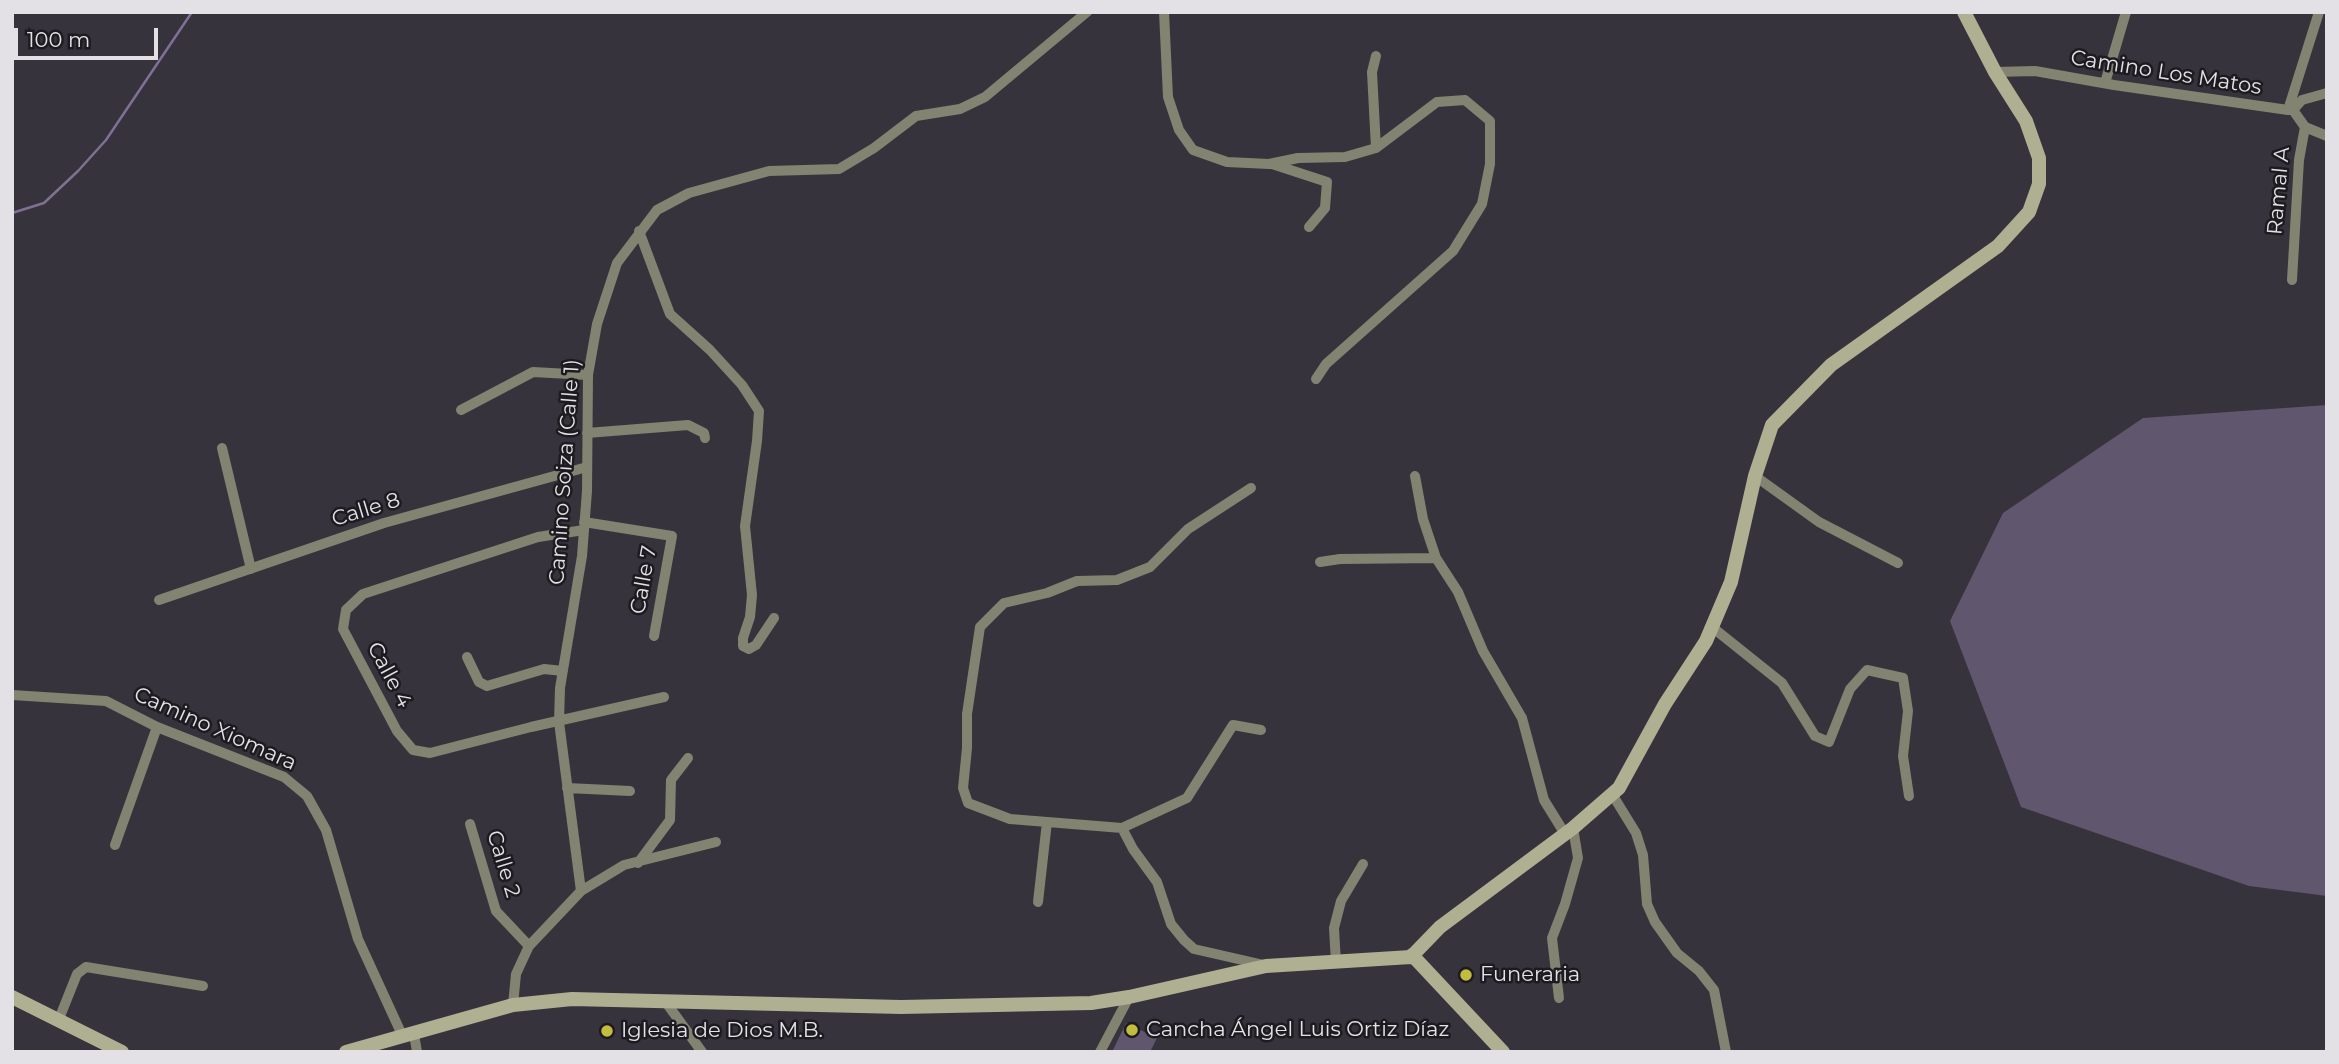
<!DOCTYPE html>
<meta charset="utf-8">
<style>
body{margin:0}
#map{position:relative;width:2339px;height:1064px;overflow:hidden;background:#36333c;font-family:Montserrat,sans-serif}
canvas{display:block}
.frame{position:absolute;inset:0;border:14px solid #e3e0e6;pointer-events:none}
.scale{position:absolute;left:14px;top:28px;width:144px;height:32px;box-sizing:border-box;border:4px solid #e3e0e6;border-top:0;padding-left:9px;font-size:21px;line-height:24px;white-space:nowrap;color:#e3e0e6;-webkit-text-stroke:5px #1d1b20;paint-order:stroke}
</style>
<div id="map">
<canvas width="2339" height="1064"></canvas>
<div class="frame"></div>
<div class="scale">100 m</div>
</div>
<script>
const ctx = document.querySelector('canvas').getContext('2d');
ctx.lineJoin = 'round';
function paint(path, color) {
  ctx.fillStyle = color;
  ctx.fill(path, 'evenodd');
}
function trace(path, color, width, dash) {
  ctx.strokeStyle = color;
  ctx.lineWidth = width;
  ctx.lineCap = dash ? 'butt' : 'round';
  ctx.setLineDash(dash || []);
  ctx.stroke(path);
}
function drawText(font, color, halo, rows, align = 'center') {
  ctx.font = font + ' Montserrat,sans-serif';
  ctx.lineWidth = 5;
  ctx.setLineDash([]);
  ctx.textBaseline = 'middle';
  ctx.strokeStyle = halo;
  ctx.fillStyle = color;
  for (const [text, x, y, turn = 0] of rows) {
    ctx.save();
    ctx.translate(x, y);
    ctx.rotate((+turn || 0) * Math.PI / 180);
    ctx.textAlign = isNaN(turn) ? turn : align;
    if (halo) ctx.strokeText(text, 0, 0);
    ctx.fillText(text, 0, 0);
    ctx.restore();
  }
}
const green = new Path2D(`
 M 2327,405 L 2327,896 L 2249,886 L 2021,807 L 1950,621 L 2003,513 L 2143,418 Z
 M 1126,1023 L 1157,1038 L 1150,1052 L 1112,1052 Z`);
const stream = new Path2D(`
 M 12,213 L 44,203 L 78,171 L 106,140 L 192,12`);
const street = new Path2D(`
 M 1164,12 L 1168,97 L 1179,130 L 1193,150 L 1227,162 L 1269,164 L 1298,158 L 1345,157 L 1376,148 L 1437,102 L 1465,100 L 1490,121 L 1490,164 L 1482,204 L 1453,251 L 1326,364 L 1316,379
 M 1995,72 L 2035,71 L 2114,85 L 2288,110 L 2293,110 L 2302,100 L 2327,93
 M 2105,83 L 2126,12
 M 2288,110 L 2319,12
 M 2305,127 L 2327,136
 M 1376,148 L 1372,72 L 1376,56
 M 1272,164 L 1327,182 L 1325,208 L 1309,227
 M 639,231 L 670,314 L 710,350 L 742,385 L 759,411 L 757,441 L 745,526 L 752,595 L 750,617 L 743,638 L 743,646 L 749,649 L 756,645 L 774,618
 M 2292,280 L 2299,160 L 2305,127 L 2293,110
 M 461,410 L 533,372 L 588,375
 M 587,433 L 688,425 L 704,433 L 705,438
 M 222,448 L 251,569
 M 1415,476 L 1423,519 L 1436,558
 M 1755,476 L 1819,522 L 1898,563
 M 1251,488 L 1188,529 L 1150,567 L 1117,580 L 1077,581 L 1047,593 L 1004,603 L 980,627 L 967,714 L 967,748 L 963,788 L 968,803 L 1010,819 L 1122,828 L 1133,849 L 1157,882 L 1171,924 L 1184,940 L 1194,949 L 1264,965
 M 584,522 L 672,536 L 654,636
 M 584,530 L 538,537 L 363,594 L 346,610 L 343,629 L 397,731 L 413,750 L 430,753 L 531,727 L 664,697
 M 1320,562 L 1340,559 L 1436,558 L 1458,592 L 1483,651 L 1522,718 L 1544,800 L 1565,834
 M 159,600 L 384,523 L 587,467
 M 1712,627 L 1782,683 L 1815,736 L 1829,742 L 1850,689 L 1867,670 L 1903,678 L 1908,711 L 1903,756 L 1909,796
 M 467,657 L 479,682 L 487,686 L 544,669 L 563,671
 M 12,695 L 106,701 L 157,727 L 284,777 L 307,796 L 326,830 L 358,939 L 403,1037
 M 567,788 L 630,791
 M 1612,794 L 1636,833 L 1643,855 L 1647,904 L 1655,922 L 1677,953 L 1699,971 L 1714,990 L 1726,1052
 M 470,824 L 496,911 L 529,946
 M 1122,828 L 1187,798 L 1233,725 L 1261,730
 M 115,845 L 157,727
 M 638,863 L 670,820 L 671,780 L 688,758
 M 581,891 L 624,865 L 716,842
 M 1038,902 L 1047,822
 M 1336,963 L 1334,928 L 1341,901 L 1363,864
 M 1559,998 L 1552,938 L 1565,904 L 1578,858 L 1573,828
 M 665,1001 L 702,1052
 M 513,1005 L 516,974 L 529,946 L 581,891 L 559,722 L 560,688 L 582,556 L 587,491 L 588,375 L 597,324 L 617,263 L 657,210 L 689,193 L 769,171 L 839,169 L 874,148 L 916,116 L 960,109 L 985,97 L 1087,12
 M 59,1019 L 77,974 L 86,967 L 203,986
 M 414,1034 L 417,1052
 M 1100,1052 L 1129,997`);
const secondary = new Path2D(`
 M 1412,955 L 1503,1052
 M 12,997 L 122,1052
 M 346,1052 L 513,1005 L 572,999 L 901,1007 L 1091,1003 L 1129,997 L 1266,966 L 1411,957 L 1440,927 L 1573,828 L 1619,788 L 1665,704 L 1706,641 L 1731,582 L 1755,476 L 1772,425 L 1831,365 L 1998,246 L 2029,212 L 2039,184 L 2039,158 L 2026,121 L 1995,72 L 1964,12`);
const markers = [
 [1466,975,7,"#c3bd3f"],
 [1132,1030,7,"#c3bd3f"],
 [607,1031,7,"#c3bd3f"]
];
const streetNames = [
 ["Camino Los Matos",2166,73,9],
 ["Ramal A",2279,191,-85],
 ["Camino Soiza (Calle 1)",565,472,-86],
 ["Calle 8",366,510,-17],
 ["Calle 7",644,580,-80],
 ["Calle 4",389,675,62],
 ["Camino Xiomara",215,729,24],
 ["Calle 2",503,864,73]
];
const poiNames = [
 ["Funeraria",1480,975],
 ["Cancha Ángel Luis Ortiz Díaz",1146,1030],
 ["Iglesia de Dios M.B.",621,1031]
];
paint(green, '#60566d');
trace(stream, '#807095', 2.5);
trace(street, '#838371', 10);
trace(secondary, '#afaf92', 14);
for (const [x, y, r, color] of markers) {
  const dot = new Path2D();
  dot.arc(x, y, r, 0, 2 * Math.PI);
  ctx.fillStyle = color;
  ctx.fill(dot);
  trace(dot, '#1d1b20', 2.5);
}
drawText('21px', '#e3e0e6', '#1d1b20', streetNames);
drawText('21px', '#e3e0e6', '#1d1b20', poiNames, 'left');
</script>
